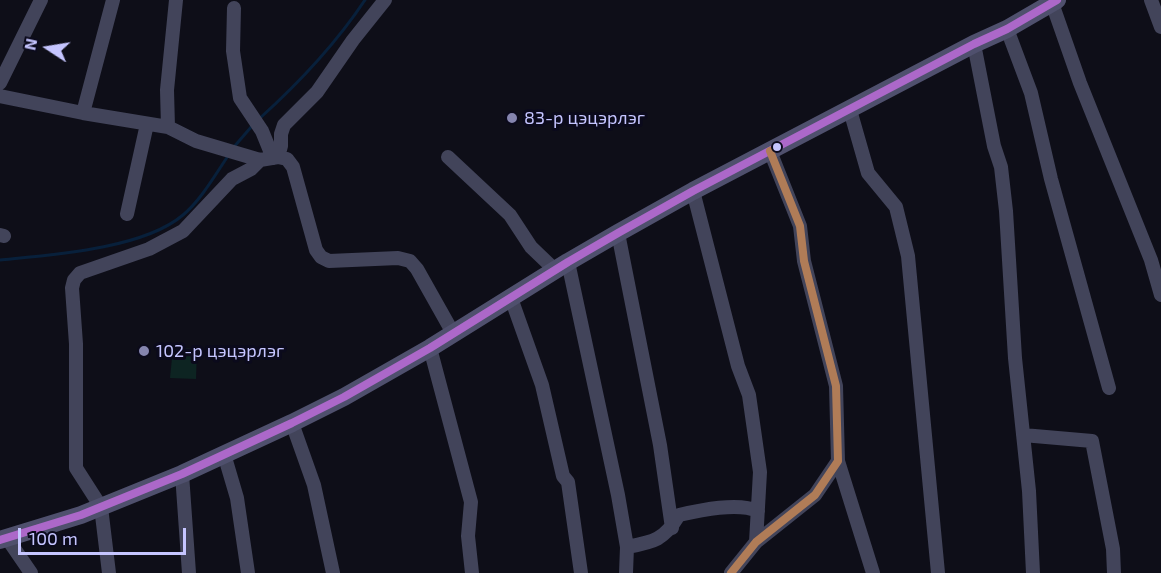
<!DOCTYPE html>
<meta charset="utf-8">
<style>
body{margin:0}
#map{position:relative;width:1161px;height:573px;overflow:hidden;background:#0e0e18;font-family:"Exo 2",sans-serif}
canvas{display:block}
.north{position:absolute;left:18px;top:18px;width:60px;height:60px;-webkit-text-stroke:4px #0b0a1c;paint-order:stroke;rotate:282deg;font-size:16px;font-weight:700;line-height:24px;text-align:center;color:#c5c5ff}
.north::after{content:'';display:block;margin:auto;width:21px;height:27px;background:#c5c5ff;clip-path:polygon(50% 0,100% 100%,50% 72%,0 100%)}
.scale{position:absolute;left:18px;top:528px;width:168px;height:27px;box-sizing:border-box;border:3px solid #c5c5ff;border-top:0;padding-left:8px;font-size:18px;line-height:21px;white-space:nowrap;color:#c5c5ff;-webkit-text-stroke:4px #0b0a1c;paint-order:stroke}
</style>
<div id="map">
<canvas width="1161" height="573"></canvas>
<div class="north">N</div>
<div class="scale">100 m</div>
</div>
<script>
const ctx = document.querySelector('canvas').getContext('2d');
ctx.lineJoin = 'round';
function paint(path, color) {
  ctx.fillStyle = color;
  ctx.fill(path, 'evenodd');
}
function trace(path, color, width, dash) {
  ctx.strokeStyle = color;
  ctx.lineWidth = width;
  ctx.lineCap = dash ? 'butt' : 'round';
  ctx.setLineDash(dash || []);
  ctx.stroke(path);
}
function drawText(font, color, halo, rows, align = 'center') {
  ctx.font = font + ' "Exo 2",sans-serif';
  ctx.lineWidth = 6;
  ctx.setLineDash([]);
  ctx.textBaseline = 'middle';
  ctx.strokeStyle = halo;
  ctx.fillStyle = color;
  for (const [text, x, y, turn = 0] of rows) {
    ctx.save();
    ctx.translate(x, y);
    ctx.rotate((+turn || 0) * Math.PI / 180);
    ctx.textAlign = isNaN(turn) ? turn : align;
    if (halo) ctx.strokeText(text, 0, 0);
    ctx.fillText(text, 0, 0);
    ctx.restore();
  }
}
const green = new Path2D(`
 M 173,348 L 197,349 L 196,379 L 170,378 Z`);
const stream = new Path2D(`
 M 259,119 C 299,83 335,45 365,0
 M 233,148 L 252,126
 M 0,260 C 51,255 143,249 183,215 C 201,200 215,175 228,156`);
const street = new Path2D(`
 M 1151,0 L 1161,27
 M 1052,3 L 1080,83 L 1151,260 L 1161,295
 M 234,8 L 233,51 L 240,98 L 262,131 L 273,158
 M 1007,29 L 1031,93 L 1051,179 L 1109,388
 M 974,44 L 994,146 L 1001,167 L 1006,211 L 1015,358 L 1029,491 L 1033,573
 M 0,83 L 41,0
 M 0,96 L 83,113 L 168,127 L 196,141 L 260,160 L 278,157 L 287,159 L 293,167 L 316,250 L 321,257 L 329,261 L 398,258 L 410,261 L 417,269 L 453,333
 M 850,110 L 868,173 L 896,207 L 908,256 L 938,573
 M 83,113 L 113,0
 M 168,127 L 167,90 L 176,0
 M 278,157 L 281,146 L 281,134 L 284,125 L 317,92 L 353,40 L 385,0
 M 448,157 L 510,215 L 531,247 L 555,270
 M 693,191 L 738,366 L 749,395 L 760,472 L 756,542
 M 127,214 L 147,124
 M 618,233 L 660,445 L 672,528
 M 0,235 L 4,236
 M 568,262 L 618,495 L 627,547 L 626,573
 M 511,298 L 542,385 L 563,476 L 568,482 L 581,573
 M 430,348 L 471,502 L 468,536 L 472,573
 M 292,423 L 314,485 L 333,573
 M 1023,435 L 1092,441 L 1113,549 L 1114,573
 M 224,454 L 237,498 L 248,573
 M 838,461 L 873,573
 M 182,474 L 189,573
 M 7,538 L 31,573
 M 627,547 C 654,542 664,540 679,515 C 701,510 738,502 758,511
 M 109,573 L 101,507 L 76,468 L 76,344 L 72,288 L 74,280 L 80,273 L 149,249 L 183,231 L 232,179 L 251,169 L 260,160
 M 731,573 L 756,542 L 815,495 L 838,461 L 836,386 L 804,261 L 800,226 L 770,151`);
const secondary = new Path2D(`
 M 0,540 L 81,515 L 182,474 L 292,423 L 344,397 L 430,348 L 568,262 L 618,233 L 693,191 L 974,44 L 1007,29 L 1057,0`);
const bus1 = new Path2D(`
 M 0,540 L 81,515 L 182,474 L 292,423 L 344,397 L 430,348 L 568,262 L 618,233 L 693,191 L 974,44 L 1007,29 L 1057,0`);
const bus2 = new Path2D(`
 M 731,573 L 756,542 L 815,495 L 838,461 L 836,386 L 804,261 L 800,226 L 770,151`);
const markers = [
 [512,118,6,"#8585ae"],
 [777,147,5,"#c5c5ff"],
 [144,351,6,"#8585ae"]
];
const poiNames = [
 ["83-р цэцэрлэг",524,118],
 ["102-р цэцэрлэг",156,351]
];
paint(green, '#0d2422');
trace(stream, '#08203b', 3);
trace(street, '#42445a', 14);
trace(secondary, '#4f506d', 18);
trace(bus1, '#ac68c9', 8);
trace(bus2, '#b07c57', 8);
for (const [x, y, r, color] of markers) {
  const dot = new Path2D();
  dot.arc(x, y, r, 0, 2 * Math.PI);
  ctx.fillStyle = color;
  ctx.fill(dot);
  trace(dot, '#0b0a1c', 2);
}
drawText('18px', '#c5c5ff', '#0b0a1c', poiNames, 'left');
</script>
